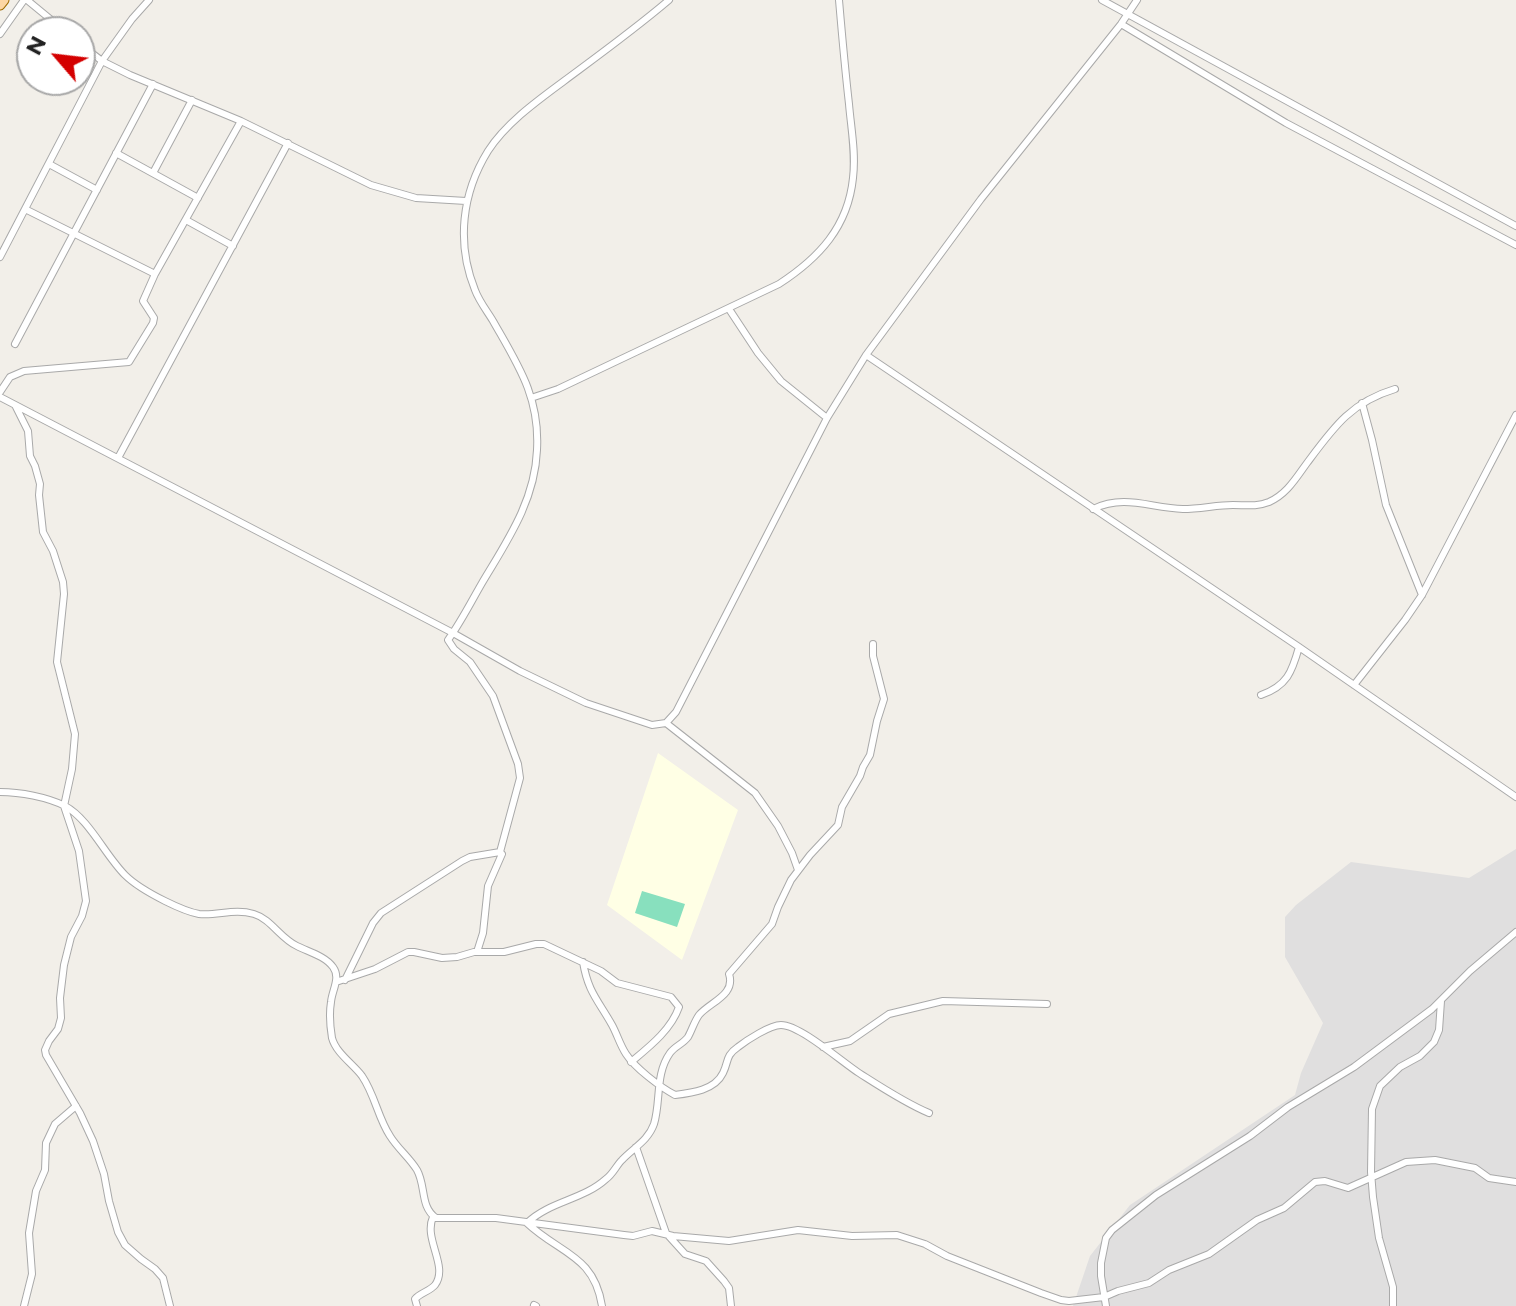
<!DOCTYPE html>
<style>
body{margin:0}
#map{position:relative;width:1516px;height:1306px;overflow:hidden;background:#f2efe9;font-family:Montserrat,sans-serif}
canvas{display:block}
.north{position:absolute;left:16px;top:16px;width:80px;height:80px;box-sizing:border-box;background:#fff;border:2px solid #a7a7a7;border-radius:50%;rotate:298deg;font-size:22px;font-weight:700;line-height:32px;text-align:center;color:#222}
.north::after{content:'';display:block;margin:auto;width:28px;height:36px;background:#d40000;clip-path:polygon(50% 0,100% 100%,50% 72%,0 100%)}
</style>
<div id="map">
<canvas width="1516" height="1306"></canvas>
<div class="north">N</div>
</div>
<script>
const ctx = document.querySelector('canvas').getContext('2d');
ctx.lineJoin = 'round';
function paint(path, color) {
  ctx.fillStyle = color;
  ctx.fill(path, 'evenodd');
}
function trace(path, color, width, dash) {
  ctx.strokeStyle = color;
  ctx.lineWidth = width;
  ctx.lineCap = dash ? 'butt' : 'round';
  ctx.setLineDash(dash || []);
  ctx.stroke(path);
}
const residential = new Path2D(`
 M 1516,849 L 1516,1306 L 1073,1306 L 1090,1256 L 1130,1205 L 1295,1095 L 1301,1073 L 1323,1023 L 1285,957 L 1285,917 L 1296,905 L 1351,862 L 1469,878 Z`);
const education = new Path2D(`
 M 658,753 L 738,810 L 682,960 L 607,905 Z`);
const pitch = new Path2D(`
 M 642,891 L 685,904 L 677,927 L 635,913 Z`);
const minor = new Path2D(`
 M 27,0 L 66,32
 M 1102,0 L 1516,226
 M 1121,24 L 1286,123 L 1516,245
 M 0,34 L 24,0
 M 80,44 L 102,61 L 130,75 L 241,121 L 371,185 L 416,198 L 466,201
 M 116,153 L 198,198
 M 49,164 L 97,190
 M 153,173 L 192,100
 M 25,209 L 155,274
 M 186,220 L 233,246
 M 0,257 L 102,61 L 132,19 L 149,0
 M 729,309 L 758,353 L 781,381 L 827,418
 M 15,344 L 153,84
 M 866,355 L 1299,647 L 1516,797
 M 0,392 L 10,377 L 24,371 L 129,362 L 153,323 L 154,318 L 143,301 L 155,274 L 241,121
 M 0,397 L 453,633 L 520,671 L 586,703 L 652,725 L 666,723 L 676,712 L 827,418 L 866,355 L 981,199 L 1121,24 L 1137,0
 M 531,398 L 558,389 L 779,284 C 819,258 848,227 853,178 C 856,153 851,128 849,104 C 845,69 842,35 839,0
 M 1362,403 L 1372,440 L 1386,505 L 1422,595
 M 16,407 L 28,431 L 30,456 L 35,466 L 40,484 L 39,495 L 43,532 L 53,551 L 63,582 L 64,594 L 57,662 L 75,734 L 72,769 L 64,806 L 79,851 L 86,901 L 82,916 L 71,937 L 64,965 L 60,998 L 61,1018 L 58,1029 L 49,1041 L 45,1050 L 46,1055 L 80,1113 L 93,1141 L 104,1174 L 109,1201 L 118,1232 L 125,1245 L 141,1259 L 155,1269 L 163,1278 L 170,1306
 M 118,458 L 288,143
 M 1093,509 C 1125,494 1150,508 1183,509 C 1200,509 1217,505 1233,505 C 1246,505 1256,507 1269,502 C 1287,494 1296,478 1307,463 C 1333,428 1351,402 1395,389
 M 1354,685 L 1405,620 L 1422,595 L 1516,415
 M 1261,695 C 1287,686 1292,672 1299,647
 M 666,723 L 755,793 L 778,826 L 792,853 L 798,870
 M 0,792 C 20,792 47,797 65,806 C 89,819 105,855 125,875 C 136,886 151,894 165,901 C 175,906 188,912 199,914 C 218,916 234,908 254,914 C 271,919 280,938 297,946 C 309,952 325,956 333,967 C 341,978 332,990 331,1002 C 329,1014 330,1026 332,1038 C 336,1053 353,1064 362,1076 C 375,1095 378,1118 390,1136 C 398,1149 409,1157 417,1170 C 426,1186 420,1207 436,1218 L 496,1218 L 624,1235 L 633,1236 L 652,1231 L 673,1236 L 729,1241 L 798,1230 L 852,1236 L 897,1235 L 925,1244 L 947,1256 L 1041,1293 L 1061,1300 L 1069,1301 L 1104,1297 L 1118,1291 L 1149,1283 L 1169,1270 L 1209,1254 L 1257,1220 L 1284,1208 L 1315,1182 L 1325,1181 L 1348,1188 L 1406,1162 L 1435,1160 L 1475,1168 L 1489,1178 L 1516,1182
 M 477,952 L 483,933 L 488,886 L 502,854 L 500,852 L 520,778 L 518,764 L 493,696 L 470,662 L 454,649 L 448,640 C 461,622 471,602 482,583 C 507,541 535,501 537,450 C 540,397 518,365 493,321 C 487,311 479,301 475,290 C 456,243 462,193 488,151 C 506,123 537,101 564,81 C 599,55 635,29 669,0
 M 583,962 C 588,992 598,1000 612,1025 C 617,1034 620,1045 626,1054 C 635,1068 660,1087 675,1095 C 692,1093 715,1090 723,1073 C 729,1061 725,1056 738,1047 C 747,1040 770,1025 781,1025 C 800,1025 842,1062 859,1073 C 881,1087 905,1103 929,1113
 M 345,980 L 373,923 L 381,913 L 462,861 L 470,857 L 500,852
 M 336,982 L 375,969 L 408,952 L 414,952 L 442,958 L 457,957 L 474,952 L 504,952 L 536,944 L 544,944 L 601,971 L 617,983 L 671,997 L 679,1007 C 671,1030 649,1047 631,1062
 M 823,1047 L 850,1041 L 889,1014 L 943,1001 L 1047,1004
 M 636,1147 L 666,1233 L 685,1254 L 706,1261 L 724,1281 L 729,1288 L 731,1306
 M 527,1223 C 550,1201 583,1200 606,1179 C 613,1174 616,1166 622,1160 C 633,1148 648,1141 654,1124 C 661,1101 655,1074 670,1053 C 675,1046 683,1044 688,1037 C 692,1030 694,1022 699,1015 C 710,1002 736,995 729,974 L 772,924 L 778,907 L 791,880 L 810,855 L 838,825 L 842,807 L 860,776 L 863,767 L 870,755 L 877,721 L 884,699 L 873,656 L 873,644
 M 527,1223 C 560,1254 594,1255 602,1306
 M 534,1305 L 536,1306
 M 24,1306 L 32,1274 L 29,1233 L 36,1191 L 45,1170 L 46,1143 L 55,1124 L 76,1106
 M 417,1306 L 415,1299 C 420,1293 430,1291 435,1285 C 449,1266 423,1239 433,1217
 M 1106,1306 L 1101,1276 L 1101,1263 L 1106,1238 L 1112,1230 L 1156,1195 L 1250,1136 L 1288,1107 L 1354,1067 L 1432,1009 L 1470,971 L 1516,932
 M 1393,1306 L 1393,1287 L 1379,1238 L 1373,1197 L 1371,1172 L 1372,1109 L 1380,1086 L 1400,1067 L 1420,1056 L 1434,1042 L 1439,1030 L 1441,1001`);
const primary = new Path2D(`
 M 0,5 L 4,0`);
paint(residential, '#e0dfdf');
paint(education, '#ffffe5');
paint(pitch, '#88e0be');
trace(minor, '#a9a9a9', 8);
trace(primary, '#a06b00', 11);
trace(minor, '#fff', 6);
trace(primary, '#fcd6a4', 9);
</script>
